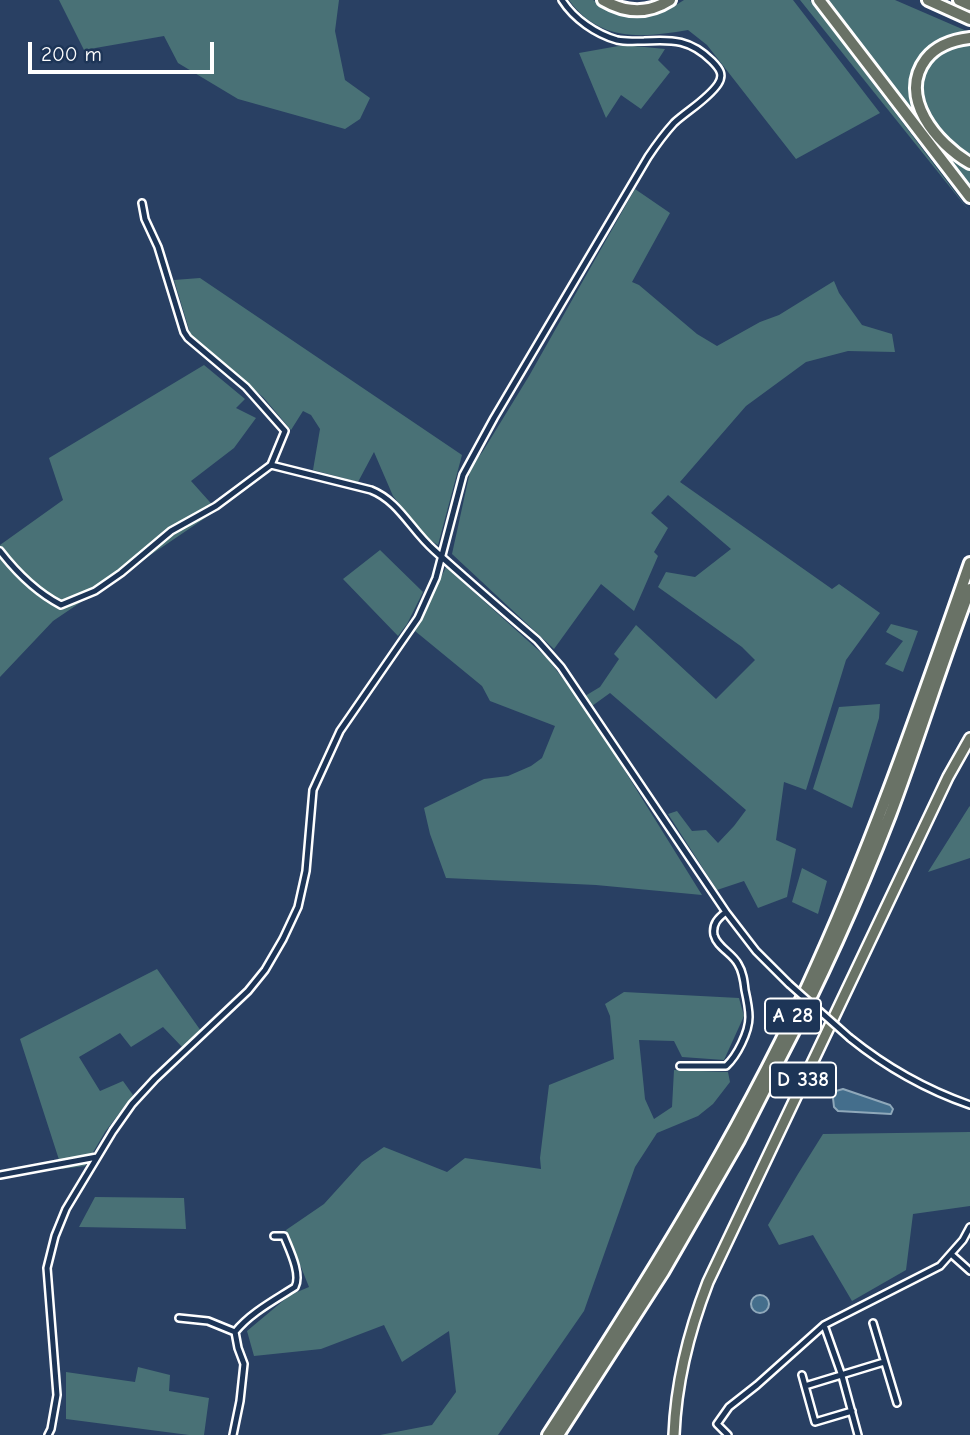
<!DOCTYPE html>
<style>
body{margin:0}
#map{position:relative;width:970px;height:1435px;overflow:hidden;background:#294063;font-family:"Comic Neue",sans-serif}
canvas{display:block}
.scale{position:absolute;left:28px;top:42px;width:186px;height:32px;box-sizing:border-box;border:4px solid #fff;border-top:0;padding-left:9px;font-size:21px;line-height:24px;white-space:nowrap;color:#fff;-webkit-text-stroke:5px #1d3557;paint-order:stroke}
</style>
<div id="map">
<canvas width="970" height="1435"></canvas>
<div class="scale">200 m</div>
</div>
<script>
const ctx = document.querySelector('canvas').getContext('2d');
ctx.lineJoin = 'round';
function paint(path, color) {
  ctx.fillStyle = color;
  ctx.fill(path, 'evenodd');
}
function trace(path, color, width, dash) {
  ctx.strokeStyle = color;
  ctx.lineWidth = width;
  ctx.lineCap = dash ? 'butt' : 'round';
  ctx.setLineDash(dash || []);
  ctx.stroke(path);
}
function drawText(font, color, halo, rows, align = 'center') {
  ctx.font = font + ' "Comic Neue",sans-serif';
  ctx.lineWidth = 6;
  ctx.setLineDash([]);
  ctx.textBaseline = 'middle';
  ctx.strokeStyle = halo;
  ctx.fillStyle = color;
  for (const [text, x, y, turn = 0] of rows) {
    ctx.save();
    ctx.translate(x, y);
    ctx.rotate((+turn || 0) * Math.PI / 180);
    ctx.textAlign = isNaN(turn) ? turn : align;
    if (halo) ctx.strokeText(text, 0, 0);
    ctx.fillText(text, 0, 0);
    ctx.restore();
  }
}
const green = new Path2D(`
 M 59,0 L 339,0 L 335,31 L 345,80 L 370,98 L 360,119 L 345,129 L 238,99 L 178,63 L 164,36 L 84,50 Z
 M 569,0 L 593,0 L 613,12 L 629,17 L 647,17 L 668,10 L 684,0 L 793,0 L 880,113 L 796,159 L 707,45 L 688,30 C 643,38 599,42 569,0 Z
 M 800,0 L 810,0 L 970,212 Z
 M 825,0 L 895,0 L 969,32 L 955,35 L 932,45 L 914,70 L 911,85 L 914,107 L 970,168 L 970,190 Z
 M 970,44 L 970,158 C 956,147 940,135 930,119 C 926,113 924,105 923,98 C 917,65 939,46 970,44 Z
 M 624,45 L 665,49 L 658,60 L 670,72 L 641,109 L 621,95 L 606,118 L 579,53 Z
 M 635,189 L 670,213 L 632,282 L 639,285 L 697,334 L 717,346 L 760,322 L 779,315 L 834,281 L 839,293 L 862,325 L 892,334 L 895,352 L 848,351 L 806,362 L 746,406 L 680,482 L 832,589 L 839,584 L 880,613 L 846,660 L 806,790 L 784,782 L 776,840 L 796,849 L 787,897 L 758,908 L 744,881 L 717,890 L 668,814 L 677,811 L 692,831 L 706,830 L 718,843 L 734,826 L 746,810 L 610,693 L 592,706 L 585,696 L 600,687 L 619,659 L 614,654 L 636,625 L 716,699 L 755,660 L 742,647 L 658,587 L 666,572 L 695,577 L 731,549 L 668,495 L 651,513 L 668,528 L 654,552 L 658,556 L 634,611 L 601,584 L 554,649 L 452,554 L 471,467 L 483,451 L 529,376 Z
 M 200,278 L 462,455 L 438,545 L 427,538 L 393,496 L 374,452 L 358,482 L 313,470 L 320,429 L 311,415 L 303,411 L 291,430 L 263,397 L 191,336 L 174,280 Z
 M 204,365 L 245,399 L 236,408 L 256,418 L 234,448 L 191,481 L 217,510 L 53,621 L 0,677 L 0,545 L 63,500 L 49,458 Z
 M 380,550 L 423,592 L 407,624 L 398,636 L 343,579 Z
 M 446,567 L 547,658 L 587,710 L 702,895 L 596,885 L 446,878 L 430,834 L 424,808 L 484,779 L 508,776 L 531,766 L 542,758 L 555,726 L 490,701 L 482,686 L 415,631 Z
 M 891,624 L 918,631 L 903,672 L 885,664 L 903,641 L 886,632 Z
 M 880,704 L 879,718 L 852,808 L 813,789 L 839,707 Z
 M 970,806 L 970,858 L 928,872 L 969,807 Z
 M 802,868 L 827,881 L 818,914 L 792,902 Z
 M 157,969 L 201,1031 L 183,1048 L 163,1027 L 131,1047 L 120,1033 L 79,1057 L 100,1091 L 123,1081 L 133,1095 L 105,1132 L 85,1166 L 62,1169 L 20,1039 Z
 M 624,992 L 739,998 L 744,1016 L 724,1060 L 682,1057 L 674,1041 L 639,1040 L 645,1099 L 654,1119 L 672,1107 L 674,1070 L 728,1072 L 730,1082 L 713,1104 L 698,1116 L 657,1133 L 635,1167 L 584,1311 L 498,1435 L 380,1435 L 432,1425 L 456,1392 L 449,1331 L 402,1362 L 384,1325 L 321,1349 L 254,1356 L 247,1331 L 290,1295 L 309,1287 L 286,1230 L 324,1204 L 362,1162 L 384,1147 L 447,1172 L 465,1158 L 541,1169 L 540,1158 L 549,1085 L 614,1059 L 610,1016 L 605,1004 Z
 M 970,1132 L 970,1206 L 913,1214 L 906,1270 L 852,1301 L 813,1235 L 779,1245 L 768,1225 L 798,1174 L 823,1134 Z
 M 95,1197 L 184,1198 L 186,1229 L 79,1227 Z
 M 138,1367 L 170,1375 L 169,1391 L 209,1398 L 204,1435 L 189,1435 L 66,1419 L 66,1372 L 135,1382 Z`);
const water = new Path2D(`
 M 843,1089 L 890,1105 L 893,1109 L 891,1114 L 838,1111 L 834,1107 L 833,1098 L 836,1091 Z
 M751 1304a9 9 0 1 1 18 0a9 9 0 1 1-18 0Z`);
const street = new Path2D(`
 M 142,203 L 145,219 L 158,247 L 184,332 L 188,338 L 246,387 L 285,431 L 271,465
 M 0,551 C 17,573 36,592 61,605 L 95,591 L 121,573 L 171,531 L 216,506 L 271,465 L 371,490 C 399,501 411,530 434,550 C 467,580 502,610 537,640 L 561,667 L 726,912 L 756,951 L 789,984
 M 850,1038 C 886,1067 927,1090 970,1105
 M 680,1066 L 726,1066 C 737,1056 749,1032 749,1017 C 749,1008 747,999 745,990 C 744,981 743,972 738,964 C 732,953 717,947 714,935 C 712,924 718,918 726,912
 M 0,1175 L 97,1157
 M 951,1254 L 970,1271
 M 179,1318 L 208,1321 L 235,1332
 M 873,1323 L 897,1403
 M 824,1325 L 842,1376 L 858,1435
 M 802,1375 L 815,1422 L 852,1411
 M 805,1386 L 884,1362
 M 48,1435 L 51,1429 L 57,1395 L 47,1268 L 55,1236 L 66,1209 L 113,1131 L 132,1104 L 155,1079 L 248,991 L 265,970 L 283,939 L 298,907 L 306,871 L 313,790 L 340,731 L 418,618 L 436,578 L 463,475 L 494,418 L 648,157 C 656,145 664,134 674,123 C 687,111 708,99 718,84 C 724,75 720,69 712,61 C 691,40 673,39 644,41 C 635,41 626,42 617,40 C 596,34 574,19 562,0
 M 233,1435 L 240,1401 L 244,1364 L 238,1348 L 235,1332 C 250,1313 275,1300 295,1287 C 302,1274 289,1249 284,1236 L 274,1236
 M 728,1435 L 717,1424 L 729,1407 L 757,1385 L 824,1325 L 940,1266 L 963,1240 L 970,1227`);
const primary = new Path2D(`
 M 674,1435 C 676,1382 689,1331 708,1282 L 948,777 L 970,738`);
const highway = new Path2D(`
 M 603,0 C 625,13 648,14 670,0
 M 819,0 L 970,197
 M 928,0 L 970,19
 M 959,0 L 970,5
 M 970,38 C 953,40 937,45 926,59 C 897,97 937,144 970,163
 M 778,1062 C 820,982 857,900 890,815 C 918,741 941,664 970,589
 M 548,1435 C 642,1290 734,1144 807,987 C 871,849 920,706 970,563
 M 558,1435 L 663,1272 L 739,1140 L 771,1077`);
const streetBridge = new Path2D(`
 M 789,984 L 850,1038`);
const shields = [
 [793,1016,56],
 [803,1080,66]
];
const shieldNames = [
 ["A 28",793,1016],
 ["D 338",803,1080]
];
paint(green, '#497176');
paint(water, '#446e8c');
trace(water, '#8fa8ba', 2);
trace(street, '#fff', 10);
trace(primary, '#fff', 14);
trace(highway, '#fff', 16);
trace(street, '#1d3557', 5);
trace(primary, '#697266', 9);
trace(highway, '#697266', 10);
trace(streetBridge, '#fff', 10, []);
trace(streetBridge, '#1d3557', 5);
for (const [x, y, w] of shields) {
  const box = new Path2D();
  box.roundRect(x - w / 2, y - 17.5, w, 35, 5);
  ctx.fillStyle = '#1d3557';
  ctx.fill(box);
  trace(box, '#fff', 2);
}
drawText('bold 21px', '#fff', null, shieldNames);
</script>
